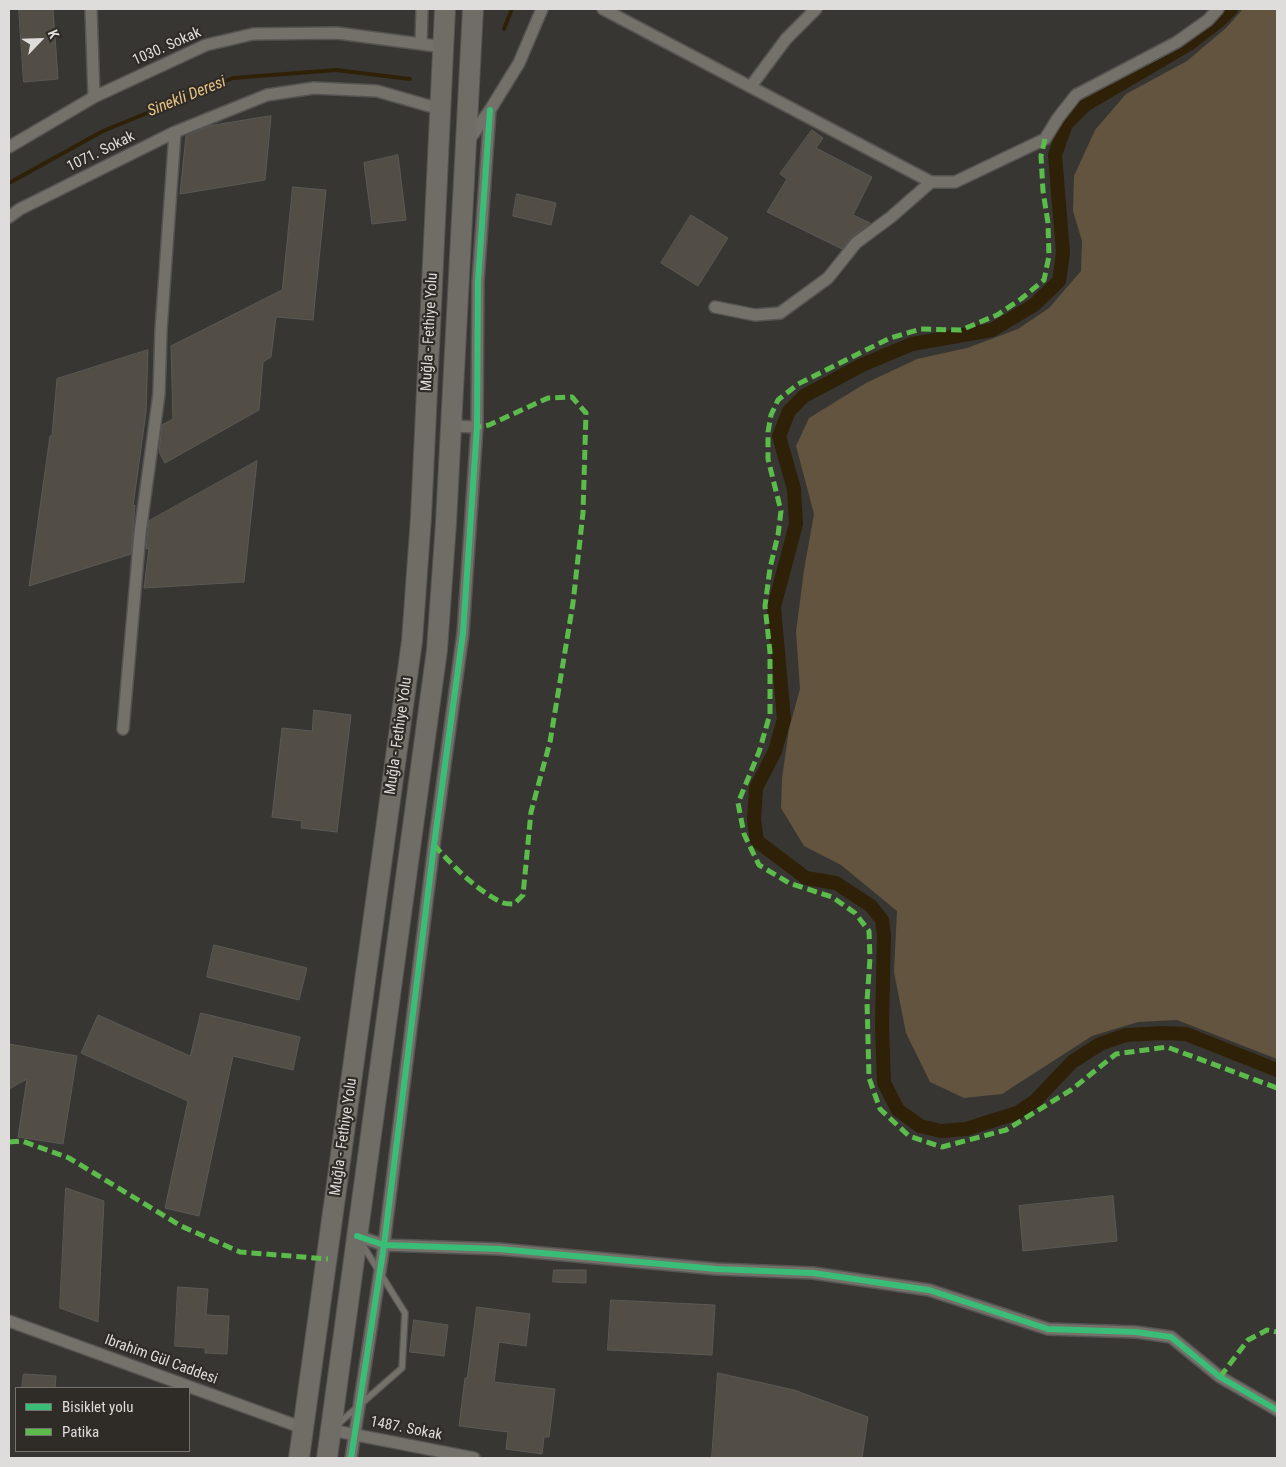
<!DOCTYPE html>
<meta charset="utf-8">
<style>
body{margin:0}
#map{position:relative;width:1286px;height:1467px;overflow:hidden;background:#383633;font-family:"Roboto Condensed",sans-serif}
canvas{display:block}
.frame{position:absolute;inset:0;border:10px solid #dfdddb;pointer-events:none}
.legend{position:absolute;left:15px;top:1387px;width:175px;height:65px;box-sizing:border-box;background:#2f2c28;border:1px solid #757370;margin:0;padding:6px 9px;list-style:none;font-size:15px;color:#dfdddb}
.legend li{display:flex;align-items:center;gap:10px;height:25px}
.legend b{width:25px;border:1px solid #757370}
.north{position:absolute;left:15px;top:15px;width:50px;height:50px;-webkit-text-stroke:4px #2f2c28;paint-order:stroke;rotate:66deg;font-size:14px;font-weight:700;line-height:20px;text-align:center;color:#dfdddb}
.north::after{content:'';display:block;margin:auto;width:18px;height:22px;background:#dfdddb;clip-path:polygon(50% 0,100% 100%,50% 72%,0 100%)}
</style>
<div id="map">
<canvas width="1286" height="1467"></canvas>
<div class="frame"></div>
<ul class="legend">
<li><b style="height:6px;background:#3abd76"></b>Bisiklet yolu</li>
<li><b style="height:6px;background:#5cbc4b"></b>Patika</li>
</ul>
<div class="north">K</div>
</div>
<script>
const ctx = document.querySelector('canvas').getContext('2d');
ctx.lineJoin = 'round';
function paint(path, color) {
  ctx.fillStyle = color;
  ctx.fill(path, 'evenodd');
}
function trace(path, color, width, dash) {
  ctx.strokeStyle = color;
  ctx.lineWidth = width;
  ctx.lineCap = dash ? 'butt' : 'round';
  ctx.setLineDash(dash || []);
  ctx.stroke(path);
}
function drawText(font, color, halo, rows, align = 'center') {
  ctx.font = font + ' "Roboto Condensed",sans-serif';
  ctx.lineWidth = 4.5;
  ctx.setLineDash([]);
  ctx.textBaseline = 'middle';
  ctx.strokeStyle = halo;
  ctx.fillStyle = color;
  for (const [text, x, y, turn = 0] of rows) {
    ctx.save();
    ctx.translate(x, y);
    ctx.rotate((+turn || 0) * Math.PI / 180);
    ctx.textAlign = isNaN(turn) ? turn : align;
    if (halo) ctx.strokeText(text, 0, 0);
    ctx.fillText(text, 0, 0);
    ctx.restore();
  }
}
const green = new Path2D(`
 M 1243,9 L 1277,9 L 1277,1059 L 1177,1020 L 1138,1022 L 1092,1036 L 1002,1094 L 964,1098 L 930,1082 L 906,1033 L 894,972 L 897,911 L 841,865 L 804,846 L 781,808 L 782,778 L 789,729 L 800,689 L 796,632 L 804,570 L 814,514 L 796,446 L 809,418 L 866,383 L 917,359 L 967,348 L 1018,329 L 1049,308 L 1081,271 L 1082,241 L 1073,211 L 1074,176 L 1095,130 L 1126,94 L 1187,61 L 1226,28 Z`);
const stream = new Path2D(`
 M 504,29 L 512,9
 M 9,183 L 103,131 L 233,78 L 336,70 L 410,79`);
const canal = new Path2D(`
 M 1231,9 L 1220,20 L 1189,44 L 1085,105 L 1066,124 L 1055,155 L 1063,253 L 1059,281 L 1034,305 L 992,330 L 912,344 L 862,365 L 804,396 L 789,411 L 779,436 L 794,489 L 796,524 L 774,607 L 784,719 L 775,751 L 756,788 L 754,820 L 757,841 L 806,878 L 836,883 L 871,906 L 882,920 L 884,935 L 882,1026 L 884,1083 L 898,1110 L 920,1126 L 941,1131 L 966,1129 L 1017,1113 L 1035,1101 L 1072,1062 L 1100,1044 L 1126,1035 L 1163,1033 L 1186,1034 L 1277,1070`);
const building = new Path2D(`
 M 19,9 L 53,9 L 58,79 L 24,82 Z
 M 271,116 L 265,180 L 180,194 L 186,136 L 209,126 Z
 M 812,130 L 823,138 L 816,148 L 872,177 L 853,215 L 870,223 L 852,237 L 842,249 L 767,212 L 787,179 L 780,174 Z
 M 398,155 L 406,220 L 372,224 L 364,163 Z
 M 293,187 L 326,190 L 313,320 L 276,317 L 271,357 L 263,362 L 259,410 L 165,463 L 159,452 L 162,425 L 173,419 L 171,346 L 282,290 Z
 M 517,194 L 556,203 L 551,225 L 513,216 Z
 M 691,215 L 728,238 L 698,286 L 661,263 Z
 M 148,350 L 146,412 L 133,506 L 135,505 L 131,554 L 29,586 L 50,436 L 52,435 L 57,379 Z
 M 257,461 L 244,582 L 144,588 L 149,548 L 146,549 L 149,521 Z
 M 314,710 L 351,715 L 337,832 L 301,828 L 302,821 L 272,817 L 282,728 L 312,731 Z
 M 214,945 L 307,968 L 299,1000 L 207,977 Z
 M 201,1013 L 300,1037 L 293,1070 L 233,1056 L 199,1216 L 165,1208 L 188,1101 L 81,1053 L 98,1015 L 190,1056 Z
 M 9,1044 L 77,1056 L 63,1144 L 18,1137 L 27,1079 L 9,1089 Z
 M 66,1188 L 104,1201 L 98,1322 L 60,1308 Z
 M 1113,1196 L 1117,1241 L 1023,1251 L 1019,1206 Z
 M 554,1270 L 586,1270 L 586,1283 L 553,1282 Z
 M 178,1287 L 208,1289 L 206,1315 L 229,1316 L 227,1354 L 205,1353 L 205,1348 L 175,1346 Z
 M 611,1300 L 715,1305 L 712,1355 L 608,1350 Z
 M 477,1307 L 530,1314 L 526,1346 L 499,1342 L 494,1382 L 555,1389 L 549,1437 L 544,1437 L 542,1454 L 506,1449 L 508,1432 L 459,1426 L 465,1378 L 467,1378 Z
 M 414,1320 L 448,1325 L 444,1356 L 410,1352 Z
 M 718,1373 L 794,1390 L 868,1417 L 862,1458 L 712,1458 Z
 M 24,1374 L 56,1376 L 55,1388 L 22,1388 Z`);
const lane = new Path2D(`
 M 338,1424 L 402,1368 L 405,1313 L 362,1244`);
const street = new Path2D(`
 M 91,9 L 94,97
 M 603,9 L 931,182 L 955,182 L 1045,139 L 1058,118 L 1076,95 L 1177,42 L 1208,20 L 1218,9
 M 421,44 L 422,9
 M 751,86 L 786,39 L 816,9
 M 469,140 L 490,110 L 519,63 L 542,9
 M 9,147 L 94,97 L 206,45 L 253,34 L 337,33 L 444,47
 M 9,217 L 20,209 L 175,132 L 267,95 L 314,88 L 377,91 L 440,109
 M 715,307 L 755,315 L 780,313 L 828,278 L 856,243 L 891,217 L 931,182
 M 451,426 L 477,427
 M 123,729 L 140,533 L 159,394 L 161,330 L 175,132
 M 357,1236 L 384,1245 L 499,1249 L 716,1269 L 813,1273 L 929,1290 L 1048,1329 L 1136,1332 L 1171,1337 L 1220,1377 L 1277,1410
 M 9,1321 L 303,1428
 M 331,1430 L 474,1458
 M 351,1458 L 384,1245 L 434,845 L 463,633 L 477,427 L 478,281 L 490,110`);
const highway = new Path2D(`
 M 299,1458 L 412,641 L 421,517 L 445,9
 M 327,1458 L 437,650 L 446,523 L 473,9`);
const quiet = new Path2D(`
 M 1045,139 L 1041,156 L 1043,191 L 1048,223 L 1049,256 L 1044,280 L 1021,299 L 997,315 L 961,330 L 921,329 L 890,338 L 798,384 L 778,400 L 771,415 L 768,432 L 768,459 L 781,511 L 778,535 L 770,568 L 765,606 L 770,652 L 770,714 L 759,752 L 738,803 L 744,834 L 759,865 L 789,883 L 832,897 L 855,913 L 869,931 L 870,958 L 867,1001 L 869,1078 L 880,1109 L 909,1136 L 942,1147 L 1006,1130 L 1071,1090 L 1116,1054 L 1167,1047 L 1277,1088
 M 434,845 C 453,866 474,888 499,901 C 503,904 509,904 514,904 L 523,895 L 531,812 L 550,742 L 573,603 L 583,513 L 586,413 L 572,397 L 548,398 L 489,425 L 477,427
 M 9,1142 L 22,1141 L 69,1158 L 181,1226 L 240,1252 L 328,1259
 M 1220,1377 L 1248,1340 L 1267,1330 L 1277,1332`);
const cycleway = new Path2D(`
 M 357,1236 L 384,1245 L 499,1249 L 716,1269 L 813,1273 L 929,1290 L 1048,1329 L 1136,1332 L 1171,1337 L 1220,1377 L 1277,1410
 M 351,1458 L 384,1245 L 434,845 L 463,633 L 477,427 L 478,281 L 490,110`);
const streetNames = [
 ["1030. Sokak",167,47,-24],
 ["1071. Sokak",101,152,-26],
 ["Muğla - Fethiye Yolu",430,332,-87],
 ["Muğla - Fethiye Yolu",399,736,-82],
 ["Muğla - Fethiye Yolu",344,1137,-82],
 ["Ibrahim Gül Caddesi",161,1360,20],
 ["1487. Sokak",406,1429,11]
];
const waterNames = [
 ["Sinekli Deresi",187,97,-22]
];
paint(green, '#62543e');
trace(stream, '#2f2107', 4);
trace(canal, '#2f2107', 14);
paint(building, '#524e46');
trace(building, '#5a5956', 1);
trace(lane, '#555452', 8);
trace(street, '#555452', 14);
trace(highway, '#555452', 22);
trace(lane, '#74706a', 5.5);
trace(street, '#74706a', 11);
trace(highway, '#706d66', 20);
trace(quiet, '#5cbc4b', 5, [10, 5]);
trace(cycleway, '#3abd76', 6);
drawText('15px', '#dfdddb', '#2f2c28', streetNames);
drawText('italic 16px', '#e7c384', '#2f2c28', waterNames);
</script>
